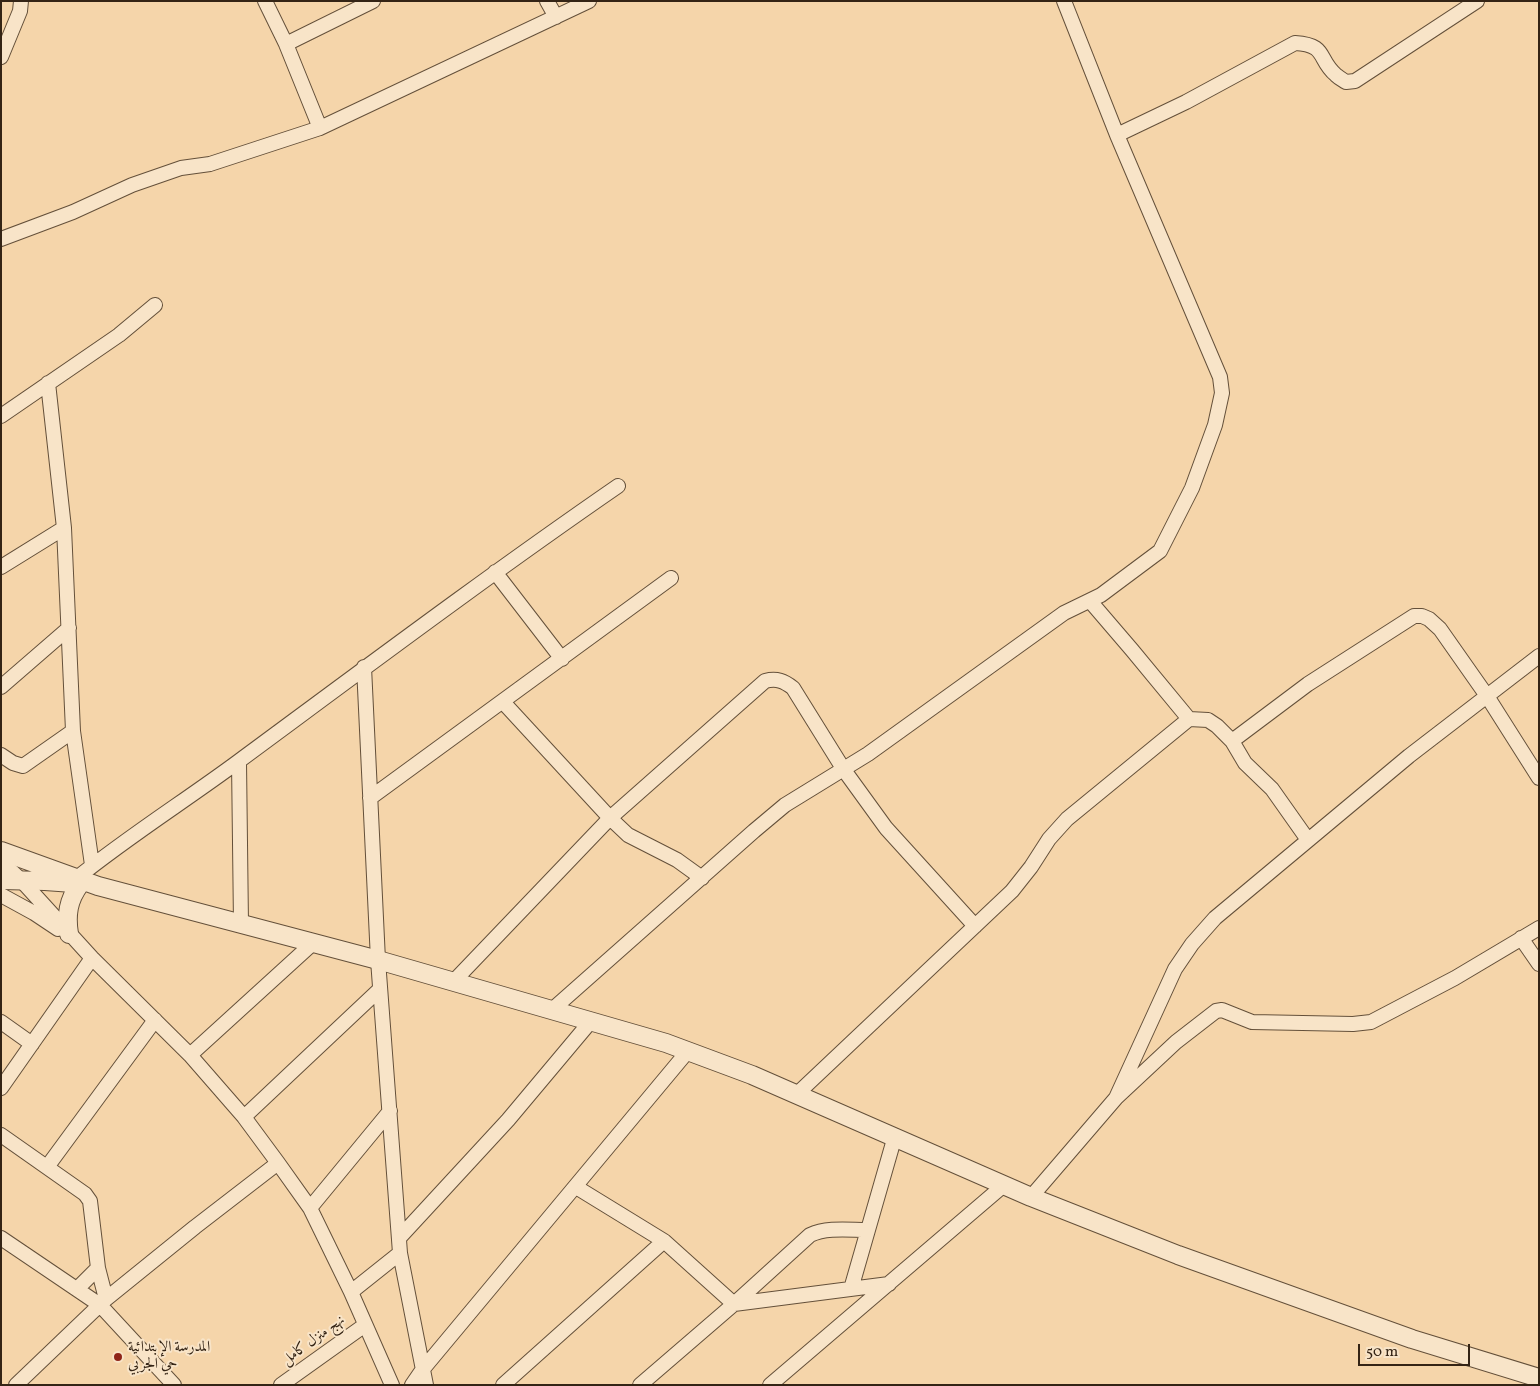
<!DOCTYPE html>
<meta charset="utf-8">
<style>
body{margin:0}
#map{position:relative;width:1540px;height:1386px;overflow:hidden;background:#f5d5aa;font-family:Vollkorn,serif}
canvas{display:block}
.frame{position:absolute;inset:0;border:2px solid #342415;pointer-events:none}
.scale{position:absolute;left:1358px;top:1344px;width:112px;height:22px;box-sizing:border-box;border:2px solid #342415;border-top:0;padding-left:6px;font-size:15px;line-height:18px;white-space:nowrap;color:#342415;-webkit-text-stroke:4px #f8e4c8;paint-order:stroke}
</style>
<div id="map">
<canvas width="1540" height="1386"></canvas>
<div class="frame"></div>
<div class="scale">50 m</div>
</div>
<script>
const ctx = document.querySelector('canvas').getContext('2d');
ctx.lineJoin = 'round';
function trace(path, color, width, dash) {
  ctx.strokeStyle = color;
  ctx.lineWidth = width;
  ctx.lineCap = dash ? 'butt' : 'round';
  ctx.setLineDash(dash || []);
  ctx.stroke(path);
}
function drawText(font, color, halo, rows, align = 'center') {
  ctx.font = font + ' Vollkorn,Amiri,serif';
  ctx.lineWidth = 4;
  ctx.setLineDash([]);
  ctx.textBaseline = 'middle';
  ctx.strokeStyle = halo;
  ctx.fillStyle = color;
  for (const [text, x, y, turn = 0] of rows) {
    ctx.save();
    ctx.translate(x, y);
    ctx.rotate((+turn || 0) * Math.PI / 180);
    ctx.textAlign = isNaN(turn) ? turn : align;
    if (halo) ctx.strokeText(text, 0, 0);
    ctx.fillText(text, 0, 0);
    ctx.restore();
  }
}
const minor = new Path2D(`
 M 265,1 L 286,44 L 320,128
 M 547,1 L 556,17
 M 286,44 L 373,1
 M 1,57 L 20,11 L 21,1
 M 1117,135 L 1186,102 L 1295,43 C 1328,45 1317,59 1336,75 C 1339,78 1343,80 1346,82 L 1355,81 L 1477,1
 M 1,239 L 73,212 L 132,185 L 181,168 L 210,164 L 320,128 L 589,1
 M 48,383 L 64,528 L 73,731 L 92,865
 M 1,416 L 119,335 L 155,305
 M 1,567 L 64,528
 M 495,572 L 562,659
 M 1090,601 L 1132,650 L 1189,719
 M 364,667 L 378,960 L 400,1253 L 426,1385
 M 1,687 L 69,628
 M 503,702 L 610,818 L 628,835 L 677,860 L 702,878
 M 1232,741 L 1308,684 L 1414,616 L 1422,616 L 1429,619 L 1440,629 L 1487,696 L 1539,778
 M 1,755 L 13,763 L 23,766 L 73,731
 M 239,762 L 241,924
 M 370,798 L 671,578
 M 1,861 L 21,880 L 92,958 L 190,1055 L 244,1117 L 278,1163 L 310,1208 L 351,1292 L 392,1385
 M 73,883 L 77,878 C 129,836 185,801 239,761 C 365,668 489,575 618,486
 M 1,895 L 34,913 L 58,929
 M 1521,938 L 1539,964
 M 454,981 L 610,818 L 765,681 C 777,678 784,681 793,688 L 844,770 L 886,828 L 975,926
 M 553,1009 L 754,831 L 785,805 L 868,754 L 1064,613 L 1101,595 L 1160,551 L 1192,488 L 1215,425 L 1222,393 L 1220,377 L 1117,135 L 1064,1
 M 1,1022 L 32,1044
 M 190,1055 L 313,943
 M 1,1088 L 92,958
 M 797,1094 L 1012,891 L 1031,867 L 1049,839 L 1067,819 L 1189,719 L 1208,720 L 1217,726 L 1232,741 L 1245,763 L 1272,789 L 1308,840
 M 1116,1098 L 1175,969 L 1192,944 L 1215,918 L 1409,756 L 1539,656
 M 244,1117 L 380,989
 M 1,1135 L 85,1194 L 90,1201 L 98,1268 L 106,1299
 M 47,1167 L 155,1020
 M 576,1187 L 664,1241 L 734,1304 L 889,1284
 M 1031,1197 L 1116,1098 L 1176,1042 L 1216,1011 L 1222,1010 L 1252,1022 L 1353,1024 L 1371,1022 L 1455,978 L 1539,928
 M 310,1208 L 390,1111
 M 400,1237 L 508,1120 L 591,1021
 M 1,1238 L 100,1305 L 174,1385
 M 77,1289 L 98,1268
 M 851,1289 L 895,1136
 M 351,1292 L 400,1253
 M 16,1385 L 106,1299 L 195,1227 L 278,1163
 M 281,1385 L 365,1325
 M 412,1385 L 423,1369 L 688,1051
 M 503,1385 L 664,1241
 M 640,1385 L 734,1304 L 810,1235 C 827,1227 849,1230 867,1230
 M 770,1385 L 1004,1185`);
const tertiary = new Path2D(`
 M 1,851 L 98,886 L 378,960 L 666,1043 L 752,1075 L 1031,1197 L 1178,1255 L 1412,1339 L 1539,1378
 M 1,880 L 45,881 L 73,883
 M 69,934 C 66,915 68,900 80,884`);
const markers = [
 [118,1357,5,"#8f2418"]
];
const streetNames = [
 ["نهج منزل كامل",314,1341,-36]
];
const poiNames = [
 ["المدرسة الإبتدائية",128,1348],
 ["حي الجربي",128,1365]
];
trace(minor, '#64503a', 16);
trace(tertiary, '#64503a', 20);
trace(minor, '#f8e4c8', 14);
trace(tertiary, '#f8e4c8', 18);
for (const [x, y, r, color] of markers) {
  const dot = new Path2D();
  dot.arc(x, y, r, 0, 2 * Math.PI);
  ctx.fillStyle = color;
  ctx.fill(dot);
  trace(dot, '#f8e4c8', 2);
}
drawText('15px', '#342415', '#f8e4c8', streetNames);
drawText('15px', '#342415', '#f8e4c8', poiNames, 'left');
</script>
